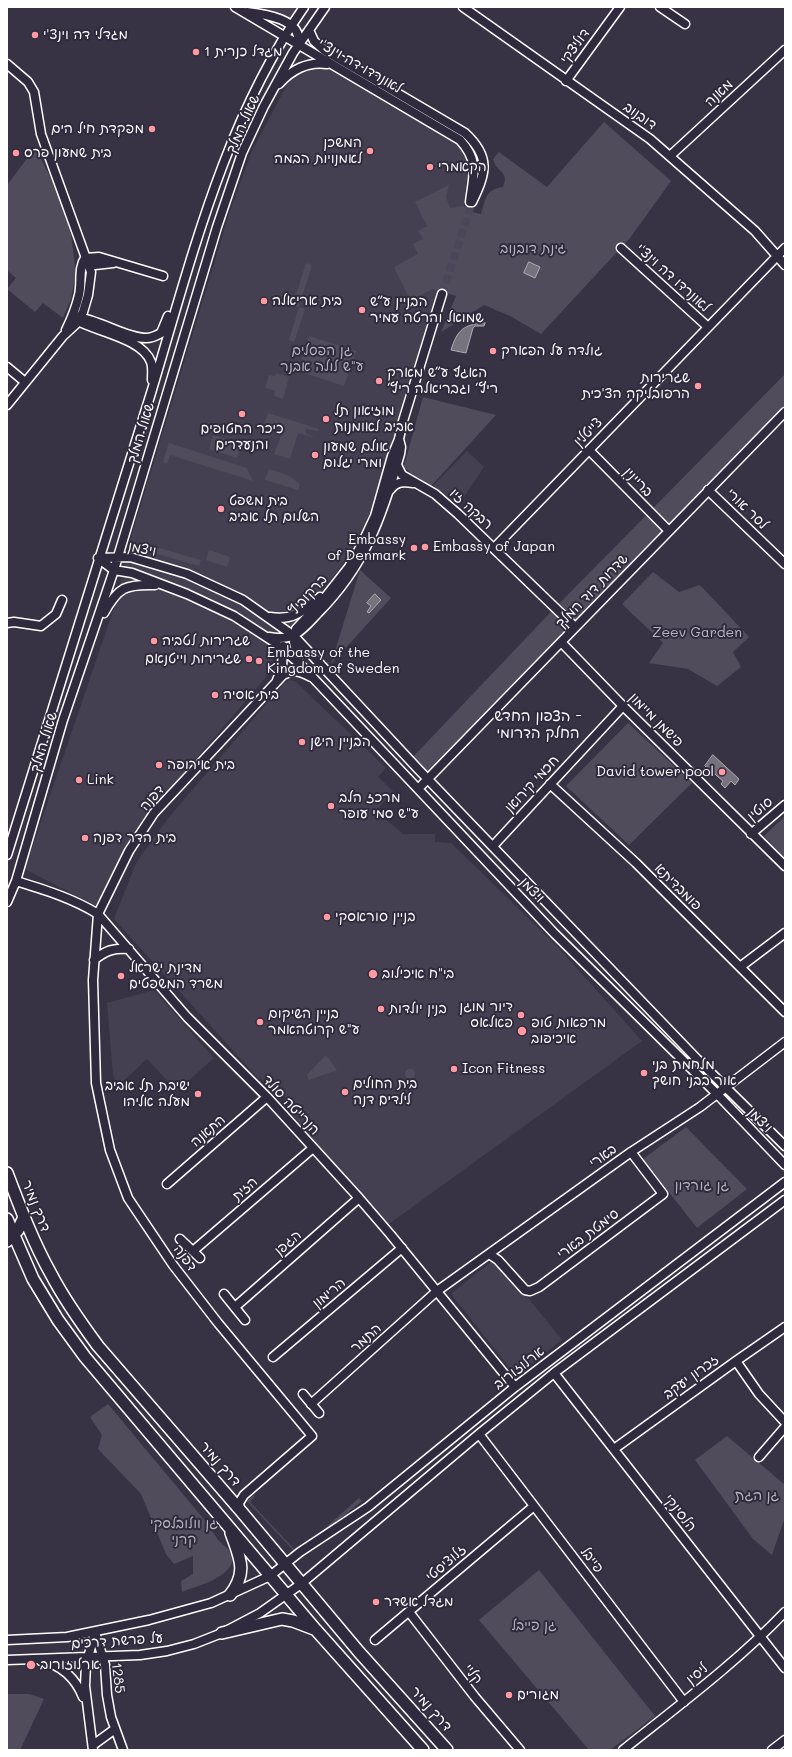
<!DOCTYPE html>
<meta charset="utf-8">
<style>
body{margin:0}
#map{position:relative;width:792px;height:1757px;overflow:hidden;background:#373345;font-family:Mali,sans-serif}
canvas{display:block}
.frame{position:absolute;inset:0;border:8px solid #fff;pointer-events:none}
</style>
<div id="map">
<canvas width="792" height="1757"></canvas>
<div class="frame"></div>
</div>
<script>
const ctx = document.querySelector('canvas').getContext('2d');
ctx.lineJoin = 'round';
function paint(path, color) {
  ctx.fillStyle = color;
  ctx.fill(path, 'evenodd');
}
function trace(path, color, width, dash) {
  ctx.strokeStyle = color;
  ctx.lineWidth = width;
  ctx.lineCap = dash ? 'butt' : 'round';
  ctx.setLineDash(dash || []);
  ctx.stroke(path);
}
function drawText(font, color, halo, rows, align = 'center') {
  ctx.font = font + ' Mali,"Playpen Sans Hebrew",sans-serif';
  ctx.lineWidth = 4;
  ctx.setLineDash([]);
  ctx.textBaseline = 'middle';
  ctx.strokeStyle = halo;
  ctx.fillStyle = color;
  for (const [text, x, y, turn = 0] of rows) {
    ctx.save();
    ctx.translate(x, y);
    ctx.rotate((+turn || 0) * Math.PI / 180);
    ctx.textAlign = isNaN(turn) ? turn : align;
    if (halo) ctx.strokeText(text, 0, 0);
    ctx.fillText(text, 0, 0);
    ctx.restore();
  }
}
const built = new Path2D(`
 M 243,7 L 298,7 L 290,18 Z
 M 310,59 L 453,139 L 462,148 L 466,158 L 467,175 L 463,218 L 431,310 L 380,482 L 366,522 L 342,565 L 272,655 L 273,663 L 267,676 L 154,808 L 123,857 L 96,906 L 25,869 L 115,605 L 132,534 L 230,211 L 252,151 L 299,62 Z
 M 467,451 L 484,467 L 460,503 L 432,487 Z
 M 290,680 L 296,682 L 386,768 L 378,777 L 393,791 L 376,811 L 403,834 L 435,834 L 435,842 L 451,843 L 557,946 L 642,1041 L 386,1226 L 293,1116 L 288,1101 L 275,1087 L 257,1077 L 114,919 L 136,863 L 169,817 L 284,683 Z
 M 154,990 L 214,1058 L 177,1091 L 147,1059 L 117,1087 L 113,1075 L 107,1003 Z
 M 496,1258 L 562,1340 L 516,1376 L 451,1294 Z`);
const green = new Path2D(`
 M 604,122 L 671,181 L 630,238 L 541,334 L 510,316 L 484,305 L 441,332 L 456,296 L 433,289 L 410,300 L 394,267 L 418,254 L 413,244 L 423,239 L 418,231 L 427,226 L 415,202 L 449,185 L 446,197 L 450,208 C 457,208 460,205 467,207 L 467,211 L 481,214 C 486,198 485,190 503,187 C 510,171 496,173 493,159 L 499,152 L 547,187 Z
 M 35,148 L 57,189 L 71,235 L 76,273 L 71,299 L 63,318 L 43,303 L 35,312 L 7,289 L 16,278 L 7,270 L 7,185 Z
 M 306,263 L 312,265 L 299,307 L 305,309 L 294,342 L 289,340 L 299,307 L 295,306 L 298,299 L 295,298 Z
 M 309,336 L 356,351 L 344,386 L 301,372 L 302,368 L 299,367 Z
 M 276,373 L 289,377 L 283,399 L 274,396 L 275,391 L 265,388 L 269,375 L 275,376 Z
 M 785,374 L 785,408 L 663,537 L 427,779 L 410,760 L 548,615 Z
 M 423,397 L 496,415 L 431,486 L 410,473 L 404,466 Z
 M 268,413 L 319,429 L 318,431 L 306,429 L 305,433 L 316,438 L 298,433 L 290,459 L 274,454 L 283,431 L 264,424 Z
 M 213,435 L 229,440 L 228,444 L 241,447 L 237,458 L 209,449 Z
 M 169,443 L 247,468 L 253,481 L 170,455 L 167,464 L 163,462 Z
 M 269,469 L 288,475 L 300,484 L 298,490 L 265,480 Z
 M 142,543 L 201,560 L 199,566 L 140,549 Z
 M 209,550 L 230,557 L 227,567 L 206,560 Z
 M 360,570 L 391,598 L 331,664 Z
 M 653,572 L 679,592 L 700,585 L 749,637 L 733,652 L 741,667 L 717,686 L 688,669 L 649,663 L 663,643 L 622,604 Z
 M 628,723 L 692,783 L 629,845 L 566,786 Z
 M 785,816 L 785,858 L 764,836 Z
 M 326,1055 L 337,1070 L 309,1080 L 307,1075 Z
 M405 1074a5 5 0 1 1 10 0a5 5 0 1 1-10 0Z
 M 686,1127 L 747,1189 L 697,1228 L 643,1159 Z
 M 108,1404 L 207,1523 L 218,1540 L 228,1549 L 233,1558 C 231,1578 199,1585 182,1592 L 181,1581 L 193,1574 L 193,1556 L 174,1564 L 166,1554 L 141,1494 L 98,1449 L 102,1435 L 90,1417 Z
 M 727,1436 L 785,1485 L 785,1517 L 772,1555 L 753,1539 L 695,1460 Z
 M 254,1495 L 255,1496 L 250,1502 L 294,1549 L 299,1551 L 359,1498 L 362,1501 L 299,1552 L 294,1551 L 247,1501 Z
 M 539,1570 L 655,1716 L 610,1750 L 589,1750 L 479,1620 Z
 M 7,1690 L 8,1694 L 29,1694 L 44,1699 L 20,1750 L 7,1750 Z`);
const water = new Path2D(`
 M 529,262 L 540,267 L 535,278 L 524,273 Z
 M 485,323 L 484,326 L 475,326 L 473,328 L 466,353 L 451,350 C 457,330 464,324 485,323 Z
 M 375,594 L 381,600 L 369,613 L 367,612 L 371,606 L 367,603 Z
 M 713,755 L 739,779 L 735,785 L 731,781 L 725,788 L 721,784 L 723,781 L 705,766 Z`);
const minorTunnel = new Path2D(`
 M 442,294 L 472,202`);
const minor = new Path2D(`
 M 235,7 L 460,140 C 480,162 473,176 470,202
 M 463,7 L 650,139 L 755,231 L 785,265
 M 660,7 L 685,24
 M 247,12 C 264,14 303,19 298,44
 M 309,30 L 314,41 L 324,50 L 465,133 C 491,157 486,173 472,202
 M 7,64 L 28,82 L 34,92 L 41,134 L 91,272 L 88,295 L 83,312 L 76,324 L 63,336 L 7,405
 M 566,81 L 620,7
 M 279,84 C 291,70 308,61 327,64
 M 670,156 L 785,50
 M 621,248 L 708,327
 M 87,260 L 95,265 L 113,263
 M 75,317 C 99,319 125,338 146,338 C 152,338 156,336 161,333 L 168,316
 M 76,320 C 97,332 142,338 151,362 C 153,367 152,374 152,380
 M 66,330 C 72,318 76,308 79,295 C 82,283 78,268 85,258 L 99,257 L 163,276
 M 7,367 L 25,382
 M 589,450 L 669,531
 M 397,465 L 402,475 L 435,494 L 458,514 L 575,627
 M 390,490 C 396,482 403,481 413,483
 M 708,490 L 785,564
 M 494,548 L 785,248
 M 98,558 L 114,570 L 132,573 L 187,594 L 234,616 L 274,642 L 300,664 L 554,933 L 717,1094 L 785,1165
 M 98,558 L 130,557 L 187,574 L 243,600 L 294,636 L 418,769 L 697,1059 L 785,1146
 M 104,613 C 118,587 126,584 155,585
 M 270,617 C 293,621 303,611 320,597
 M 7,623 L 14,622 L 41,626 L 56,614 L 62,600
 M 269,637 C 294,642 302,630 318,613 C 365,566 382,517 400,454 L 401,447 L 399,439
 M 561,642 L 623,706 L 785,866
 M 299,664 L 294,642 L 296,629 L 323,600 L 349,567 L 361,546 L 375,516 L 392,456 L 399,439 L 403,421 L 442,294
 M 277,680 L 282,668 L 283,646
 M 550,784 L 636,863 L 785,1012
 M 418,789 L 785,412
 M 751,834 L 785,805
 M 493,846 L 623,706
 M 7,855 C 55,701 103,547 151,393 C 191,261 224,121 304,7
 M 16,881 C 45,890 72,898 98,914 L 187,1017 L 267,1097 L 359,1198 L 390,1234 L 515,1387
 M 7,902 L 16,881 L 63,720 L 114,570 L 217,227 L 242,153 L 264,106 L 293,53 L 325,7
 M 94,960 C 106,950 114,948 129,949
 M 740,967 L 785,933
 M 167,1184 L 267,1097
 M 180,1239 L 200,1258
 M 193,1251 L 313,1148
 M 489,1254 L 498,1260 L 525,1290 L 530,1291 L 539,1287 L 663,1194 L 631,1152
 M 224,1294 L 245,1320
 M 235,1307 L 359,1198
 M 273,1357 L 402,1248
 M 736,1361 L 759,1394 L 785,1422
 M 554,1373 L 785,1668
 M 303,1394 L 319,1413
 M 311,1404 L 437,1291 L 631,1152 L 700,1107 L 785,1042
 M 479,1434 L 684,1702
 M 614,1449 L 736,1361 L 785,1327
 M 759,1457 L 785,1427
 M 240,1510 L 239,1503 L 244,1495 L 312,1436 L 218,1323 L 173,1265 L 128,1198 L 110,1150 L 96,1083 L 93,980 L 98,914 L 129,851 L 154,813 L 283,675 C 294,669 300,671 311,677
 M 409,1612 L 475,1697 L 520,1750
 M 95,1632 L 105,1665 L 107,1695 L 111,1717 L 123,1750
 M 7,1640 L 67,1637 L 149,1620 L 211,1603 L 270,1576 L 300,1552 L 368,1507 L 515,1387 L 785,1182
 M 375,1640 L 534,1506
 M 7,1660 L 140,1655 L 167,1651 L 194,1644 L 222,1633 L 260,1613 L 301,1584 L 479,1434 L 554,1373 L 785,1200
 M 41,1661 C 61,1664 76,1679 83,1697
 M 93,1745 L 115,1729
 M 93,1750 L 85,1686 L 86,1664 L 95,1633
 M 623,1750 C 678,1706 736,1663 785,1612
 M 772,1750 L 785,1740`);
const major = new Path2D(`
 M 7,1173 C 20,1207 33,1242 51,1274 C 64,1299 81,1323 98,1346 L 240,1510 L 359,1652 L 447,1750
 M 7,1219 L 33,1279 L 58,1320 L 85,1357 L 316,1630 L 423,1750
 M 7,1241 L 18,1230 L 24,1217
 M 230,1595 C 248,1572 240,1558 231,1533
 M 222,1633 L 282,1619 L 293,1621 L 314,1629`);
const markers = [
 [35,35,4,"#ff9aa2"],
 [196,52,4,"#ff9aa2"],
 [152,129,4,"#ff9aa2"],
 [370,151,4,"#ff9aa2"],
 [16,153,4,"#ff9aa2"],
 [430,167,4,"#ff9aa2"],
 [264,301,4,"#ff9aa2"],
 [362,310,4,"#ff9aa2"],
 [493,351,4,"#ff9aa2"],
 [379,381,4,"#ff9aa2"],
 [698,386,4,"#ff9aa2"],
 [242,414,4,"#ff9aa2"],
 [326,419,4,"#ff9aa2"],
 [315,455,4,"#ff9aa2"],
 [221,509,4,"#ff9aa2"],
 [425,547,4,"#ff9aa2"],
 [414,548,4,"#ff9aa2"],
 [154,641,4,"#ff9aa2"],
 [249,659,4,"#ff9aa2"],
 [259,661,4,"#ff9aa2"],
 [215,695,4,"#ff9aa2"],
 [302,742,4,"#ff9aa2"],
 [159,765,4,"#ff9aa2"],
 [722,772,4,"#ff9aa2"],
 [79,780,4,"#ff9aa2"],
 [331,806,4,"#ff9aa2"],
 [85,838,4,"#ff9aa2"],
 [327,917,4,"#ff9aa2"],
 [373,974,5,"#ff9aa2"],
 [121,976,4,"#ff9aa2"],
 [381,1009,4,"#ff9aa2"],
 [521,1015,4,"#ff9aa2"],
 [260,1022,4,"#ff9aa2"],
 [522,1031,5,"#ff9aa2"],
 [454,1069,4,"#ff9aa2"],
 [644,1073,4,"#ff9aa2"],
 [345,1092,4,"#ff9aa2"],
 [198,1094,4,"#ff9aa2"],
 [376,1602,4,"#ff9aa2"],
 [31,1665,5,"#ff9aa2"],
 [509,1695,4,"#ff9aa2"]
];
const poiNames = [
 ["מגדלי דה וינצ'י",43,35],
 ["מגדל כנרית 1",204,52],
 ["מפקדת חיל הים",144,129,"right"],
 ["המשכן",362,143,"right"],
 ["לאמנויות הבמה",362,159,"right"],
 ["בית שמעון פרס",24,153],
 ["הקאמרי",438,167],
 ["בית אריאלה",272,301],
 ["הבניין ע״ש",370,302],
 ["שמואל והרטה עמיר",370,318],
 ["גולדה על הפארק",501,351],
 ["האגף ע״ש מארק",387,373],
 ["ריץ׳ וגבריאלה ריץ׳",387,389],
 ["שגרירות",690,378,"right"],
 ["הרפובליקה הצ'כית",690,394,"right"],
 ["מוזיאון תל",334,411],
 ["אביב לאומנות",334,427],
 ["כיכר החטופים",242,429,"center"],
 ["והנעדרים",242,445,"center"],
 ["אולם שמעון",323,447],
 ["ומרי יגלום",323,463],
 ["בית משפט",229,501],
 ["השלום תל אביב",229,517],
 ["Embassy",406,540,"right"],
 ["of Denmark",406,556,"right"],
 ["Embassy of Japan",433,547],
 ["שגרירות לטביה",162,641],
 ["Embassy of the",267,653],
 ["Kingdom of Sweden",267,669],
 ["שגרירות וייטנאם",241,659,"right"],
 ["בית אסיה",223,695],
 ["הבניין הישן",310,742],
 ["בית אירופה",167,765],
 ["David tower pool",714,772,"right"],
 ["Link",87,780],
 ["מרכז הלב",339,798],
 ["ע\"ש סמי עופר",339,814],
 ["בית הדר דפנה",93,838],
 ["בניין סוראסקי",335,917],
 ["מדינת ישראל",129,968],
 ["משרד המשפטים",129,984],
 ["בי\"ח איכילוב",382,974],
 ["דיור מוגן",513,1007,"right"],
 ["פאלאס",513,1023,"right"],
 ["בנין יולדות",389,1009],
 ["בניין השיקום",268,1014],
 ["ע\"ש קרוטהאמר",268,1030],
 ["מרפאות טופ",531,1023],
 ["איכיפוב",531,1039],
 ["מלחמת בני",652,1065],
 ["אור בבני חושך",652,1081],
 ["Icon Fitness",462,1069],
 ["בית החולים",353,1084],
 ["לילדים דנה",353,1100],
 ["ישיבת תל אביב",190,1086,"right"],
 ["מעלה אליהו",190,1102,"right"],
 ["מגדל אשדר",384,1602],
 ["ארלוזורוב",40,1665],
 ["מגורים",517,1695]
];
const streetNames = [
 ["דוליצקי",575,46,-54],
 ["לאונרדו דה וינצ'י",360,66,30],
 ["מאנה",719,93,-43],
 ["דובנוב",640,116,35],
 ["שאול המלך",243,124,-66],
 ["לאונרדו דה וינצ'י",673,278,42],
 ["צייטלין",588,432,-46],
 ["שאול המלך",141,433,-73],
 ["בריינין",638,482,46],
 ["רבקה זיו",471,509,43],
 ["לסר אורי",747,509,44],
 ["ויצמן",142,549,11],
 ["שדרות דוד המלך",592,591,-46],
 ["ברקוביץ",308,595,-48],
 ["פישמן מיימון",656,720,45],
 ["שאול המלך",44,742,-73],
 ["חכמי קירואן",532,784,-47],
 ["דפנה",152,798,-49],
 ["סוטין",760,809,-41],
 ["פומבדיתא",678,887,45],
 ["ויצמן",532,890,47],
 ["הנרייטה סולד",291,1105,47],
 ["ויצמן",760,1120,46],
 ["התאנה",208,1131,-41],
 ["בארי",603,1156,-36],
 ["הזית",245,1189,-41],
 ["דרך נמיר",36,1206,68],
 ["סימטת בארי",588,1234,-37],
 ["הגפן",288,1243,-41],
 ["דפנה",185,1258,54],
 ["הרימון",329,1293,-40],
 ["התמר",366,1338,-42],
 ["ארלוזורוב",519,1368,-38],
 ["זכרון יעקב",691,1377,-36],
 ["דרך נמיר",220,1464,49],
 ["הלסינקי",680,1513,52],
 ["פייבל",592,1560,53],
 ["זלוציסטי",446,1563,-41],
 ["על פרשת דרכים",117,1641,-4],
 ["קליי",473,1674,52],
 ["ליסין",697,1674,-40],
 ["1285",118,1678,83],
 ["דרך נמיר",431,1709,48]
];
const parkNames = [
 ["גינת דובנוב",533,249],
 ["גן הפסלים",322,351],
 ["ע\"ש לולה אבנר",322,367],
 ["Zeev Garden",697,633],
 ["גן גורדון",702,1186],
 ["גן הגת",757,1496],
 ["גן וולובלסקי",184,1524],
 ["קרני",184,1540],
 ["גן פייבל",534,1626]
];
const neighbourhoodNames = [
 ["הצפון החדש -",538,716],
 ["החלק הדרומי",538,733]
];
paint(built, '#444051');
paint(green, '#514c5c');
paint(water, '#76737f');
trace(water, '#adabb2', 1);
trace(minorTunnel, '#4b4758', 8, [8, 4]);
trace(minor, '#fff', 11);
trace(major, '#fff', 14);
trace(minor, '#2f2a3d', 8);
trace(major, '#2f2a3d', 11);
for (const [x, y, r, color] of markers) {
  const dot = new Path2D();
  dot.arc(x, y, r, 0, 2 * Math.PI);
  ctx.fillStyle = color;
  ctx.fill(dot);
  trace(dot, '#2f2a3d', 1.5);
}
drawText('14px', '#fff', '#2f2a3d', poiNames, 'left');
drawText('14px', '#fff', '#2f2a3d', streetNames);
drawText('14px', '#b9b7be', '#2f2a3d', parkNames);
drawText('15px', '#fff', '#2f2a3d', neighbourhoodNames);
</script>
